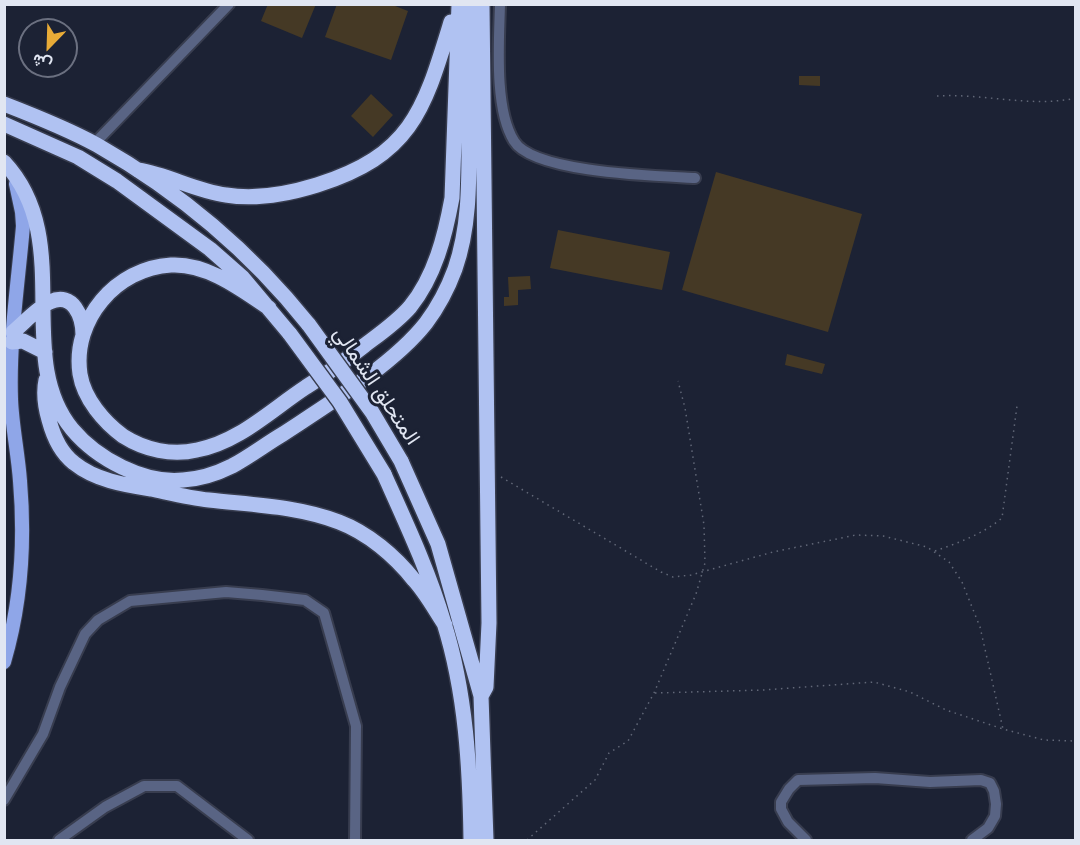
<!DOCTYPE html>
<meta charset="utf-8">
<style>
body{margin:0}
#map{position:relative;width:1080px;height:845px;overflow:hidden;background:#1c2234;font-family:"Noto Sans",Vazirmatn,sans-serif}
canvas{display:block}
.frame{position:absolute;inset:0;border:6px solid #e1e6f2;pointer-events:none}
.north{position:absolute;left:18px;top:18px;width:60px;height:60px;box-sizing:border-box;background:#1c2234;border:2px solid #6b7080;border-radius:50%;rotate:203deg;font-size:16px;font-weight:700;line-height:24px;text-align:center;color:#e1e6f2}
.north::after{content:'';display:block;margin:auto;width:21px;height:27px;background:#e8ab37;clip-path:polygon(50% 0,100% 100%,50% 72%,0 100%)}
</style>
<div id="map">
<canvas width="1080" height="845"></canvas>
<div class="frame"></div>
<div class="north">ش</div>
</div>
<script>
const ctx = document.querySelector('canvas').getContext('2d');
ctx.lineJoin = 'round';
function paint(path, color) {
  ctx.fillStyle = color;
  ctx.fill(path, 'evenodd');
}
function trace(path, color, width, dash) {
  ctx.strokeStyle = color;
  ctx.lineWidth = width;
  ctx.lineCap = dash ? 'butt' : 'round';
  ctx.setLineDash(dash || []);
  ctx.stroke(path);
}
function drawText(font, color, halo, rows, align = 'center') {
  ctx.font = font + ' "Noto Sans",Vazirmatn,sans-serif';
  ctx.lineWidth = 6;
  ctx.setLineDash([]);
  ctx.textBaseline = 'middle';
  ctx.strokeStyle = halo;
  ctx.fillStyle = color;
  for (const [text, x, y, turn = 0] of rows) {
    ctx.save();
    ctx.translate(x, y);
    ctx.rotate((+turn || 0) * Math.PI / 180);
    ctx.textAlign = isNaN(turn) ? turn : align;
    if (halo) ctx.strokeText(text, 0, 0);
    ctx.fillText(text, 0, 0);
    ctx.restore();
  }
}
const building = new Path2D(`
 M 268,4 L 316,4 L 302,38 L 261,21 Z
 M 337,4 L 390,4 L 408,11 L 391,60 L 325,37 Z
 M 799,76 L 820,76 L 820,86 L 799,85 Z
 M 371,94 L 393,115 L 373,137 L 351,116 Z
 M 716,172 L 862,214 L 828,332 L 682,290 Z
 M 558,230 L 670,252 L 662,290 L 550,268 Z
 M 530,276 L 531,289 L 518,290 L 518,305 L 504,306 L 504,297 L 509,297 L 508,277 Z
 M 787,354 L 825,364 L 822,374 L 785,365 Z`);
const path = new Path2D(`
 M 937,96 C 983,93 1030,108 1076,98
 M 501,477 L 661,572 L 673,577 L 691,575 L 773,552 L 856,535 L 883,536 L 927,547 L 949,562 L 962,582 L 980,627 L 1003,729
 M 935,551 C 958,543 983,534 1002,518 L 1017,406
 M 655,693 L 763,690 L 874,682 L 910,692 L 946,710 L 1003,729 L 1044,740 L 1076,741
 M 527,840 L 595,780 L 609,753 L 628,741 L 654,693 L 696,594 L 705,563 L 704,525 L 685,408 L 678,381`);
const minor = new Path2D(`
 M 500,4 C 499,42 494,109 514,141 C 533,173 658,176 695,178
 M 94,144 L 229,4
 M 4,800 L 43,734 L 60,687 L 85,634 L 98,620 L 130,601 L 226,592 L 262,595 L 305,600 L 324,613 L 356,726 L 355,840
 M 59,840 L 105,807 L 144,786 L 177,786 L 248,840
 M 806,840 L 788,822 L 781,809 L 781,802 L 789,789 L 798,780 L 875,778 L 930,782 L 981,780 L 990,783 L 994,791 L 996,804 L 995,816 L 988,828 L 972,840`);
const major = new Path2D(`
 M 4,662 C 21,604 25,540 20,481 C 18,453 12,426 11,399 C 9,341 18,284 23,226 L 22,212 L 16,184`);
const highway = new Path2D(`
 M 4,104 C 35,116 68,129 97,145 C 178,191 250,251 309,325
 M 4,124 L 78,157 L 117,181 L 210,249 L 243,278 L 290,334
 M 4,162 C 77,240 12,356 72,429 C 97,459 144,484 183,480 C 200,479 216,474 232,466 C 249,457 266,444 283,434 C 327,405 394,364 426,323 C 438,307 448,288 455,269 C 470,226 469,180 469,134 C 469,99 469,64 469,28 L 471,4
 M 138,170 C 169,175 195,191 226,195 C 256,200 288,194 317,185 C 412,155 424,110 451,22
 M 269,308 C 241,289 207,263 171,265 C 116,268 72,320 80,374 C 84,399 104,422 123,436 C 145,450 172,456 197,450 C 239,442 271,410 306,387 C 327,374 346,360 365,345 C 381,333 397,322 410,307 C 435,276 445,236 452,198 L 459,4
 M 13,332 C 24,323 37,308 50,302 C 73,291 83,317 83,335
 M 12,342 L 23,341 L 45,352
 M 46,380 C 43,394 45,406 49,420 C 53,435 61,453 74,463 C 95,480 124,485 151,489 C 170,493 189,498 209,500 C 253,505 297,506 339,522 C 368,533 395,556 414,580 C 426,593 435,610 445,625
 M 401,461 L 438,544 L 481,696 L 486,840
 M 384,474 C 406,523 429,572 444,623 C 466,693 470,768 471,840
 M 481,696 L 486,687 L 489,623 L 482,4`);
const highwayBridge = new Path2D(`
 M 309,325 L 372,412 L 401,461
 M 290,334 L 340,402 L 384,474`);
const streetNames = [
 ["المتحلق الشمالي",376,386,56]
];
paint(building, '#453925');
trace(minor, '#383d4f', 14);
trace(major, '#383d4f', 16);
trace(highway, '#383d4f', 18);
trace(path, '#626878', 1.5, [1.5, 4.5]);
trace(minor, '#596484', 10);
trace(major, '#8fa6e8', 14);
trace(highway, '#b0c2f2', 15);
trace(highwayBridge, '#383d4f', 18, []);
trace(highwayBridge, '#b0c2f2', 15);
drawText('21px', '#e1e6f2', '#1c2234', streetNames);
</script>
